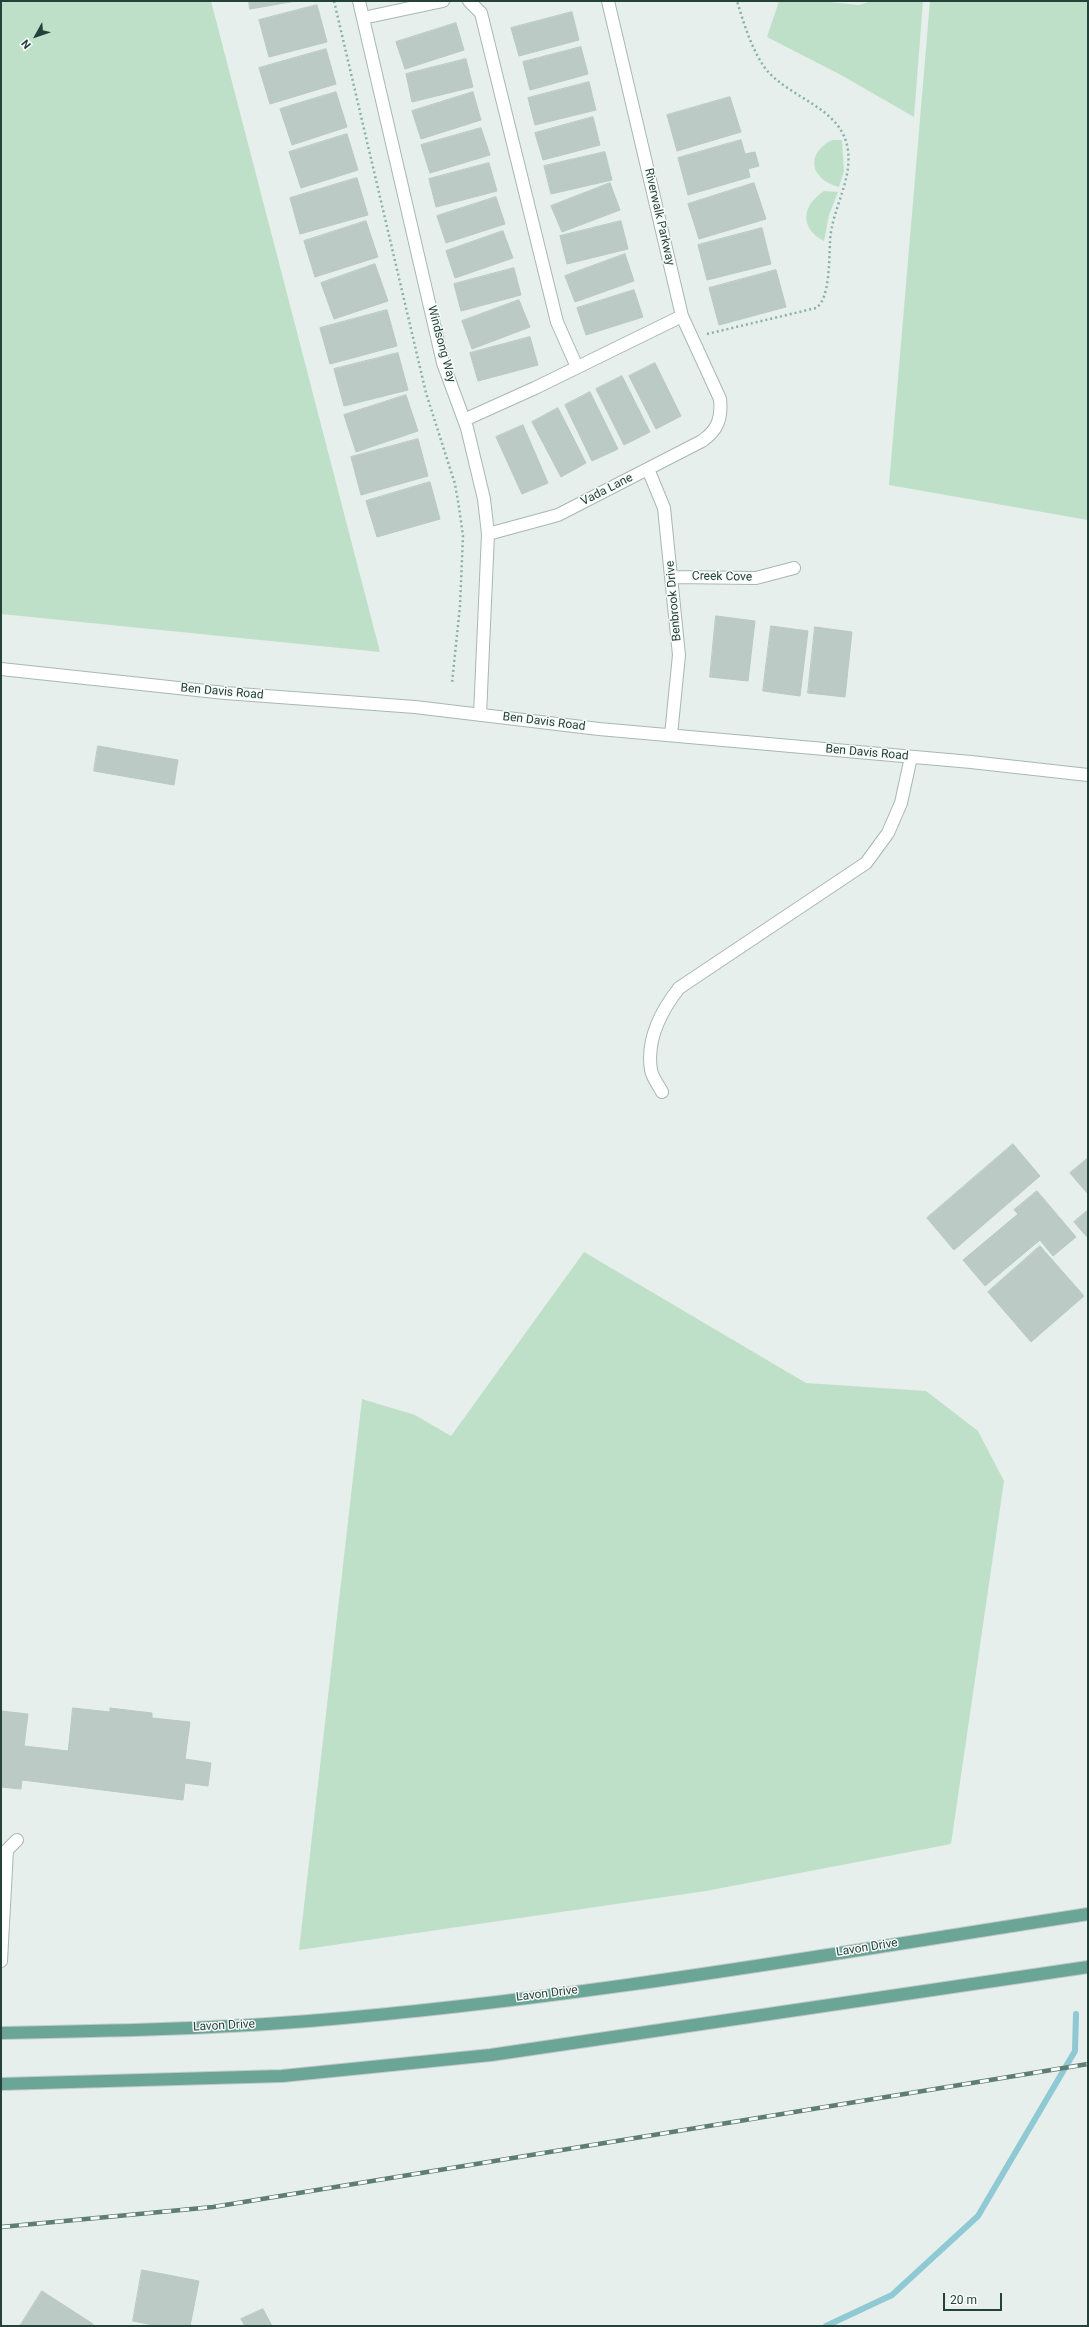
<!DOCTYPE html>
<style>
body{margin:0}
#map{position:relative;width:1089px;height:2327px;overflow:hidden;background:#e6efeb;font-family:Roboto,sans-serif}
canvas{display:block}
.frame{position:absolute;inset:0;border:2px solid #24423a;pointer-events:none}
.north{position:absolute;left:16px;top:16px;width:40px;height:40px;-webkit-text-stroke:3px #f7fbf9;paint-order:stroke;rotate:230deg;font-size:11px;font-weight:700;line-height:16px;text-align:center;color:#24423a}
.north::after{content:'';display:block;margin:auto;width:14px;height:18px;background:#24423a;clip-path:polygon(50% 0,100% 100%,50% 72%,0 100%)}
.scale{position:absolute;left:943px;top:2293px;width:59px;height:18px;box-sizing:border-box;border:2px solid #24423a;border-top:0;padding-left:5px;font-size:12px;line-height:14px;white-space:nowrap;color:#24423a;-webkit-text-stroke:3px #f7fbf9;paint-order:stroke}
</style>
<div id="map">
<canvas width="1089" height="2327"></canvas>
<div class="frame"></div>
<div class="north">N</div>
<div class="scale">20 m</div>
</div>
<script>
const ctx = document.querySelector('canvas').getContext('2d');
ctx.lineJoin = 'round';
function paint(path, color) {
  ctx.fillStyle = color;
  ctx.fill(path, 'evenodd');
}
function trace(path, color, width, dash) {
  ctx.strokeStyle = color;
  ctx.lineWidth = width;
  ctx.lineCap = dash ? 'butt' : 'round';
  ctx.setLineDash(dash || []);
  ctx.stroke(path);
}
function drawText(font, color, halo, rows, align = 'center') {
  ctx.font = font + ' Roboto,sans-serif';
  ctx.lineWidth = 3;
  ctx.setLineDash([]);
  ctx.textBaseline = 'middle';
  ctx.strokeStyle = halo;
  ctx.fillStyle = color;
  for (const [text, x, y, turn = 0] of rows) {
    ctx.save();
    ctx.translate(x, y);
    ctx.rotate((+turn || 0) * Math.PI / 180);
    ctx.textAlign = isNaN(turn) ? turn : align;
    if (halo) ctx.strokeText(text, 0, 0);
    ctx.fillText(text, 0, 0);
    ctx.restore();
  }
}
const green = new Path2D(`
 M 1,1 L 211,1 L 380,652 L 1,614 Z
 M 779,1 L 819,1 L 859,5 L 871,1 L 923,1 L 914,117 L 841,75 L 767,37 Z
 M 930,1 L 1088,1 L 1088,520 L 889,485 Z
 M 832,140 L 842,140 L 844,171 L 839,187 C 811,180 804,154 832,140 Z
 M 824,191 L 838,192 L 829,215 L 824,241 C 799,228 802,205 824,191 Z
 M 584,1252 L 806,1383 L 926,1391 L 978,1431 L 1004,1481 L 951,1844 L 706,1891 L 299,1950 L 362,1399 L 415,1415 L 451,1436 Z`);
const stream = new Path2D(`
 M 826,2326 L 892,2295 L 978,2216 L 1075,2051 L 1076,2014`);
const building = new Path2D(`
 M 249,1 L 296,1 L 250,9 Z
 M 317,5 L 327,42 L 269,57 L 259,20 Z
 M 572,12 L 579,40 L 519,56 L 511,28 Z
 M 456,23 L 464,50 L 405,69 L 396,42 Z
 M 581,47 L 588,74 L 530,90 L 523,62 Z
 M 326,49 L 336,84 L 270,104 L 259,68 Z
 M 466,59 L 473,87 L 412,102 L 406,74 Z
 M 589,82 L 596,110 L 535,125 L 528,98 Z
 M 336,92 L 347,127 L 292,145 L 280,109 Z
 M 473,92 L 481,120 L 421,139 L 412,111 Z
 M 730,97 L 741,132 L 677,151 L 667,115 Z
 M 593,117 L 600,145 L 543,160 L 535,133 Z
 M 481,128 L 490,155 L 430,173 L 421,145 Z
 M 347,134 L 358,170 L 301,188 L 289,152 Z
 M 741,140 L 745,154 L 755,152 L 759,166 L 748,169 L 750,177 L 688,195 L 678,158 Z
 M 605,152 L 612,180 L 551,194 L 544,166 Z
 M 489,163 L 497,191 L 436,207 L 429,179 Z
 M 357,178 L 368,215 L 300,234 L 290,198 Z
 M 610,183 L 620,210 L 562,232 L 551,206 Z
 M 754,183 L 766,219 L 699,239 L 688,204 Z
 M 496,197 L 505,224 L 446,243 L 437,216 Z
 M 366,221 L 378,257 L 315,277 L 304,241 Z
 M 621,221 L 628,249 L 567,264 L 560,236 Z
 M 762,228 L 771,264 L 707,280 L 698,245 Z
 M 503,231 L 513,258 L 455,278 L 446,251 Z
 M 625,254 L 634,281 L 575,302 L 565,276 Z
 M 375,264 L 388,301 L 334,319 L 321,283 Z
 M 514,268 L 521,295 L 461,311 L 454,284 Z
 M 776,270 L 786,307 L 719,325 L 709,288 Z
 M 634,290 L 643,317 L 586,335 L 577,308 Z
 M 519,300 L 530,327 L 472,349 L 462,321 Z
 M 387,310 L 397,346 L 330,364 L 320,328 Z
 M 530,337 L 538,365 L 478,381 L 470,353 Z
 M 398,353 L 408,390 L 344,406 L 334,369 Z
 M 655,363 L 681,416 L 656,429 L 629,376 Z
 M 622,376 L 650,432 L 624,445 L 596,389 Z
 M 590,392 L 618,449 L 592,461 L 565,405 Z
 M 406,395 L 418,431 L 356,452 L 344,415 Z
 M 558,408 L 586,463 L 561,477 L 532,422 Z
 M 523,425 L 548,483 L 522,494 L 496,437 Z
 M 418,439 L 428,476 L 361,495 L 351,457 Z
 M 430,482 L 440,519 L 377,537 L 366,501 Z
 M 716,616 L 755,621 L 748,681 L 710,677 Z
 M 771,626 L 808,631 L 800,696 L 763,691 Z
 M 815,627 L 852,632 L 845,697 L 808,693 Z
 M 98,746 L 178,760 L 174,785 L 94,771 Z
 M 1013,1144 L 1040,1176 L 954,1250 L 927,1218 Z
 M 1088,1158 L 1088,1194 L 1070,1173 Z
 M 1037,1191 L 1076,1237 L 1053,1256 L 1040,1240 L 985,1286 L 963,1260 L 1018,1214 L 1014,1210 Z
 M 1088,1210 L 1088,1238 L 1074,1222 Z
 M 1040,1246 L 1084,1296 L 1031,1342 L 988,1292 Z
 M 73,1708 L 110,1712 L 110,1708 L 152,1713 L 152,1718 L 190,1722 L 185,1759 L 211,1763 L 208,1786 L 185,1783 L 183,1800 L 22,1780 L 21,1789 L 1,1787 L 1,1711 L 28,1714 L 24,1746 L 68,1751 Z
 M 142,2270 L 199,2281 L 190,2326 L 158,2326 L 133,2321 Z
 M 42,2291 L 93,2324 L 92,2326 L 20,2326 Z
 M 263,2309 L 272,2326 L 245,2326 L 241,2319 Z`);
const path = new Path2D(`
 M 334,1 L 426,393 L 455,484 L 459,507 L 463,536 L 460,606 L 452,683
 M 707,334 L 816,308 C 830,299 829,260 830,242 C 831,211 852,182 848,151 C 843,107 789,99 765,68 C 751,48 744,24 737,1`);
const minor = new Path2D(`
 M 359,1 L 443,363 L 467,428 L 484,499 L 488,534 L 480,715
 M 469,1 L 481,13 L 557,322 L 577,367
 M 363,18 L 443,1
 M 464,420 L 535,388 L 682,316
 M 648,469 L 664,508 L 679,655 L 671,735
 M 488,534 L 558,515 L 702,441 C 718,430 722,418 720,399 L 682,316 L 608,1
 M 672,577 L 756,578 L 794,568
 M 1,669 L 225,693 L 415,707 L 599,729 L 971,762 L 1088,775
 M 662,1092 C 659,1086 652,1077 651,1070 C 646,1039 661,1011 679,988 L 866,863 L 888,833 L 901,803 L 911,757
 M 1,1961 L 7,1850 L 17,1840`);
const major = new Path2D(`
 M 1,2033 C 104,2031 206,2029 309,2021 C 570,2000 830,1954 1088,1914
 M 1,2084 L 282,2076 L 491,2055 L 1088,1967`);
const rail = new Path2D(`
 M 1,2227 L 213,2207 L 1088,2064`);
const streetNames = [
 ["Riverwalk Parkway",659,217,77],
 ["Windsong Way",441,344,75],
 ["Vada Lane",607,490,-27],
 ["Creek Cove",722,577,1],
 ["Benbrook Drive",674,601,-95],
 ["Ben Davis Road",222,692,5],
 ["Ben Davis Road",544,722,7],
 ["Ben Davis Road",867,753,5],
 ["Lavon Drive",867,1948,-9],
 ["Lavon Drive",547,1994,-7],
 ["Lavon Drive",224,2026,-3]
];
paint(green, '#bfe0c8');
trace(stream, '#8ec9d4', 6);
paint(building, '#bbcac4');
trace(building, '#b8c9c2', 1);
trace(minor, '#a8b8b2', 14);
trace(major, '#c2cac8', 14);
trace(path, '#86b3a5', 2.5, [2, 3]);
trace(minor, '#fff', 12);
trace(major, '#6aa596', 12);
trace(rail, '#5f7d75', 4.5);
trace(rail, '#f7fbf9', 3, [9]);
drawText('12px', '#24423a', '#f7fbf9', streetNames);
</script>
